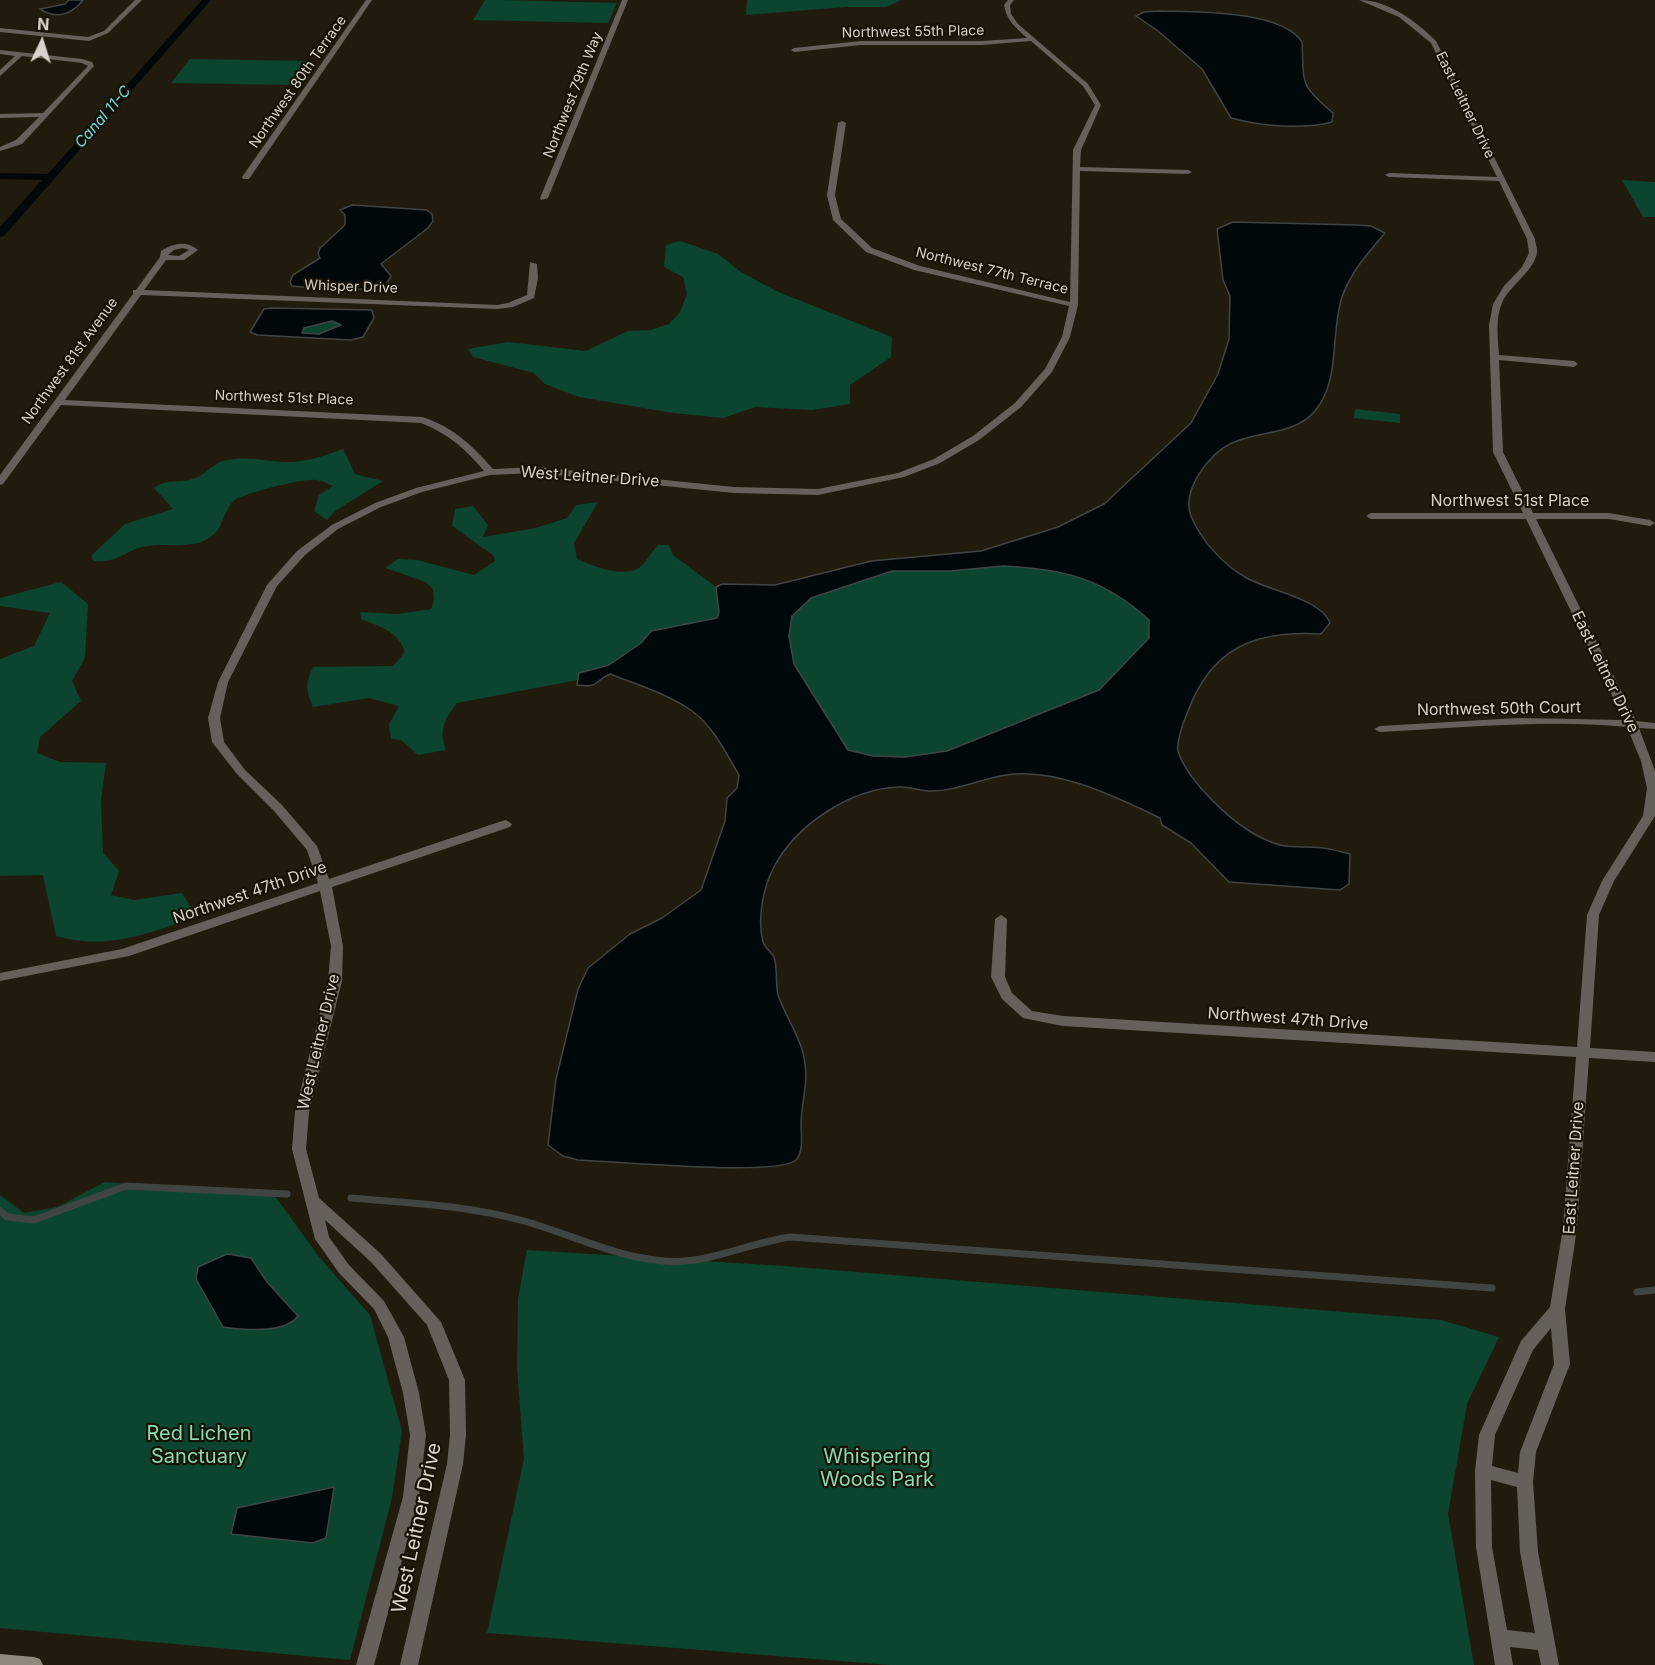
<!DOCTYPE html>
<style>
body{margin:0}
#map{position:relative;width:1655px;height:1665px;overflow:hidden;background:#211b0d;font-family:Inter,sans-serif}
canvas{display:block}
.north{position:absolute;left:12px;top:12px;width:60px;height:60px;-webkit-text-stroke:4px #181205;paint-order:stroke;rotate:4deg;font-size:16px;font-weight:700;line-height:24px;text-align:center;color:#d7d3ca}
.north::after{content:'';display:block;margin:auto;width:21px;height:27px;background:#d7d3ca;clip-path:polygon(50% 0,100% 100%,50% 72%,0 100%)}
</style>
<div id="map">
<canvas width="1655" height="1665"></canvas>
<div class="north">N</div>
</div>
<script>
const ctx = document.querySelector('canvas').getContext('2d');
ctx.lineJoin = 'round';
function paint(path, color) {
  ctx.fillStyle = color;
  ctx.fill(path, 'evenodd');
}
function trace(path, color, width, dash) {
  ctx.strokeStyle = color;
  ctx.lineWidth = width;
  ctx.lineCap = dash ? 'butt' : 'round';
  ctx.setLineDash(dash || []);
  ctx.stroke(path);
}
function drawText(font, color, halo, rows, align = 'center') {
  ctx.font = font + ' Inter,sans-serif';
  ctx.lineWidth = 4.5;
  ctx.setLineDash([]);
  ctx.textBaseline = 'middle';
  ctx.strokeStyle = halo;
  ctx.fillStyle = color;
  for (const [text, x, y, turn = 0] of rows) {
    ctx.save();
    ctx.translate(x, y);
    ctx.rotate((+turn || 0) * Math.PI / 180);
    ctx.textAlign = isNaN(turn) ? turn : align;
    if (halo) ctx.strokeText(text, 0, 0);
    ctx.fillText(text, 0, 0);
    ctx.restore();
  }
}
const green = new Path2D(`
 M 485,0 L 502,0 L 617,3 L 608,23 L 473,20 Z
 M 747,0 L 901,0 L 886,7 L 846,7 L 746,15 Z
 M 190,59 L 313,61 L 296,85 L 171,83 Z
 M 1622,180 L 1655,182 L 1655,217 L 1643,217 Z
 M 680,241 L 718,254 L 741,272 L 776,291 L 892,337 L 891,357 L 850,385 L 850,404 L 812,410 L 755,407 L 723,418 L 673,413 L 579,397 L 545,384 L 534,373 L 473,357 L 468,349 L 508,342 L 586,351 L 628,331 L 650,330 L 669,324 L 680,312 L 687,294 L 683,277 L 664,267 L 666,245 Z
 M 332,321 L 341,325 L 319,334 L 302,333 L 304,328 Z
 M 1355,409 L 1400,414 L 1400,423 L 1354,418 Z
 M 343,449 L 355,474 L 383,481 L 335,511 L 327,520 L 314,511 L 319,495 L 333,486 C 328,484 321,480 316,480 C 304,478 245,493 235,500 C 223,509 224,527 213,535 C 193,552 166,541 142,547 C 122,553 116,563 94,561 L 91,556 L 125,524 L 173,509 L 154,488 C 166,479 175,483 189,480 C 202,478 209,467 220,462 C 242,454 267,462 289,462 C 308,462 326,455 343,449 Z
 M 598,502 L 574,543 L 577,559 C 593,566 621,578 639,568 C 646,563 652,551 658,545 L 669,545 L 673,555 L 716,587 L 719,612 L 717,618 L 651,631 L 641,643 L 609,665 L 579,673 L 578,680 L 457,703 C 445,718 438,730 446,750 L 418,755 L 401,740 L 391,739 L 389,724 L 399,706 L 369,698 L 313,707 C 306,691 305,683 313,667 L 393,666 L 405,652 C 398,631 381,627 361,619 L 360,612 L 398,614 L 431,609 L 434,601 L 433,589 L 426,582 L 385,568 L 398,559 L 417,560 L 474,575 L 495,561 L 493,555 L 452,526 L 455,509 L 473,506 L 488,525 L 483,537 L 536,528 L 567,518 L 576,505 Z
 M 1003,566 C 1065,569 1103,578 1150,621 L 1149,638 L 1099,690 L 947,751 L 905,757 L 873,756 L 848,750 L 794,664 L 789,636 L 792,616 L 811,598 L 892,571 L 950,571 Z
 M 61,582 L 88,604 L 85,658 L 72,681 L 81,701 L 40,737 L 37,753 L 60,762 L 106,763 L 101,800 L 103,853 L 119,871 L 111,895 L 134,900 L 182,893 L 197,917 C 148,933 108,951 56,936 L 43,875 L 0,876 L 0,659 L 34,646 L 50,613 L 0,606 L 0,598 Z
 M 105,1182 L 274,1195 L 320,1258 L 370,1315 L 402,1431 L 392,1498 L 350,1660 L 0,1628 L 0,1195 L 24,1213 L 57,1207 Z
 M 527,1250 L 784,1266 L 1441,1320 L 1499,1337 L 1467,1404 L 1448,1514 L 1474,1665 L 890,1665 L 487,1633 L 524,1459 L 517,1367 L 518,1299 Z`);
const water = new Path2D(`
 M 69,0 L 83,0 C 72,14 57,20 40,9 L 65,4 Z
 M 1160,11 C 1195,12 1281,10 1302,42 C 1304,85 1299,84 1333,113 L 1332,122 C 1302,130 1261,126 1231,118 L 1202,69 L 1158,31 L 1136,16 L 1144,12 Z
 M 352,205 L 427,210 L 432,214 L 433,221 L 428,228 L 381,264 L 391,276 L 384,288 L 339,290 L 292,286 L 290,282 L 293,275 L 320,258 L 318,254 L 320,248 L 345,225 L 345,215 L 340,210 Z
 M 1233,222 L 1357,225 L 1371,226 L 1385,233 C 1367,254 1351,272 1342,297 C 1330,334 1341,379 1315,411 C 1295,435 1258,431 1232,443 C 1209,453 1181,491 1191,516 C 1201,540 1222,564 1245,577 C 1266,590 1322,599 1330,623 L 1321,634 C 1256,630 1212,647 1188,711 C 1184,721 1176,739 1178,751 C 1187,781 1234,825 1262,838 C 1288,851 1297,845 1323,848 C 1332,849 1341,852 1350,854 L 1349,884 L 1340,890 L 1229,882 L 1191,843 L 1162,825 L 1160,818 C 1116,797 1056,767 1006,775 C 980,779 957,791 931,791 C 920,791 909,786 898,787 C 850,789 796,825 774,867 C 763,887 757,920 763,942 C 765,948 771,952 774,957 C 778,968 775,983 778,995 C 785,1016 800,1036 804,1057 C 809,1082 802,1099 801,1123 C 801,1134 804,1151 796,1160 C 778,1177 611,1161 578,1160 L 563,1156 L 548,1145 L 556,1079 L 578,989 L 588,968 L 630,934 L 662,918 L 701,890 L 725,821 L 727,798 L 737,788 L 739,775 C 726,753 713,726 692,711 C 668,694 638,685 610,674 C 593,681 601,688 577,685 L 579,673 L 609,665 L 641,643 L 651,631 L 717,618 L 719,612 L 716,587 L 722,584 L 775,585 L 871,561 L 981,551 L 1058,527 L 1104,504 L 1191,423 L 1218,374 L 1229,339 L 1230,296 L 1223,280 L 1217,229 ZM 1003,566 C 1064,569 1103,578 1149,620 L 1149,638 L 1099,690 L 947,751 L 905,757 L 873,756 L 848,750 L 794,664 L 789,636 L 792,616 L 811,598 L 892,571 L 950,571 Z
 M 272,308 L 372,310 L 374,318 L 363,337 L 351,340 L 257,335 L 250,332 L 264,309 ZM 332,321 L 341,325 L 319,334 L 302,333 L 304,328 Z
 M 227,1254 L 251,1258 L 267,1282 L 298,1316 C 284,1334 244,1330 223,1327 L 196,1279 L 198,1267 Z
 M 334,1487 L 326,1538 L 313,1543 L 231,1534 L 237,1508 Z`);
const stream = new Path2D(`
 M 351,1198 C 409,1203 467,1205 524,1221 C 570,1234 615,1257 664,1261 C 707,1265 748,1243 790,1237 L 1492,1288
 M 0,1211 L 7,1217 L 34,1220 L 126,1186 L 287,1194
 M 1637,1292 L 1655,1290`);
const canal = new Path2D(`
 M 202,0 L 211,0 L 4,236 L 0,237 L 0,227 L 42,180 L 0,179 L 0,173 L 48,174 Z`);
const street = new Path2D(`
 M 135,0 L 142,0 L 108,33 L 89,41 L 0,32 L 0,28 L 88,37 L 104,31 Z
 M 366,0 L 372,0 L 249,179 L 243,179 L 242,177 Z
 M 622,0 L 628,0 L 548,198 L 541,200 L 540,198 Z
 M 1008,0 L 1014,0 L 1010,5 L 1011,14 L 1018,24 L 1088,84 L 1101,105 L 1081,150 L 1080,167 L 1188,170 L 1192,172 L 1188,174 L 1080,171 L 1078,305 L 1070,337 L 1052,372 L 1021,407 L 979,440 L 940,463 L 904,477 L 818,495 L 734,493 L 537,473 L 490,475 L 422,492 L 381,507 L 338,529 L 305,555 L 277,586 L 228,682 L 220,718 L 224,742 L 245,770 L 282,805 L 317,846 L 329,879 L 502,821 L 506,820 L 512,824 L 510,827 L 332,887 L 343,946 L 342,981 L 309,1112 L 306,1149 L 319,1198 L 381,1254 L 441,1322 L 465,1380 L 466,1435 L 463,1464 L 418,1665 L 400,1665 L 447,1464 L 450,1435 L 449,1380 L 427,1325 L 371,1262 L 325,1220 L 329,1237 L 349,1265 L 384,1301 L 404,1337 L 419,1393 L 426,1435 L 419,1497 L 374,1665 L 356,1665 L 403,1497 L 410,1435 L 403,1393 L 388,1337 L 374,1309 L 339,1273 L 315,1239 L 292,1149 L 295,1112 L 328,981 L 331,946 L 320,891 L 129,956 L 0,981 L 0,973 L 122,949 L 318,883 L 307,850 L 274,811 L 237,774 L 212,742 L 208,718 L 218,682 L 267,585 L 297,551 L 332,525 L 375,503 L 416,488 L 484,471 C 466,449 447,433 421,423 L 61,405 L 3,484 L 0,485 L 0,475 L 133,294 L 133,290 L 136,290 L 160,257 L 161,251 C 173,243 187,240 198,250 L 184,260 L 166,260 L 144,290 L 497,305 L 508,303 L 527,295 L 530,262 L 537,264 L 538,278 L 534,298 L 513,307 L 497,309 L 141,295 L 65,400 L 422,417 C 452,426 473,446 493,469 L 537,467 L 734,487 L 818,489 L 898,473 L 934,459 L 973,436 L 1015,403 L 1045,369 L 1062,337 L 1069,306 L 914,270 L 866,252 L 833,220 L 827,195 L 838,123 L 842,121 L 846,123 L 835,195 L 841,219 L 872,248 L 920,266 L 1070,302 L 1073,150 L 1095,105 L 1083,86 L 1031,41 L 982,45 L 861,45 L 794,52 L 791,50 L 794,48 L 861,41 L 982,41 L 1027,38 C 1016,28 1006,20 1004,5 ZM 183,248 L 189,250 L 179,256 L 168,255 L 174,250 Z
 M 1359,0 C 1388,0 1416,21 1436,41 L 1535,239 C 1535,243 1538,249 1537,253 C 1534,271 1509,286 1502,303 C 1495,319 1498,338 1499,355 L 1574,361 L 1578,364 L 1574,367 L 1499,360 L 1503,452 L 1533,513 L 1609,513 L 1650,520 L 1655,523 L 1650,526 L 1609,519 L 1536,519 L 1636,721 L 1655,723 L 1655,729 L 1639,728 L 1655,771 L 1655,816 L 1614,881 L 1599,915 L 1590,1048 L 1655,1052 L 1655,1062 L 1589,1058 L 1577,1228 L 1565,1309 L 1570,1364 L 1536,1452 L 1533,1482 L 1538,1552 L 1559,1665 L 1541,1665 L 1538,1650 L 1510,1647 L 1513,1665 L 1495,1665 L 1476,1547 L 1475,1471 L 1479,1435 L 1521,1341 L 1550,1307 L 1563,1228 L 1576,1057 L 1063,1026 L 1023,1018 L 1002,999 L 991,977 L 995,919 L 1001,915 L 1007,919 L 1005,977 L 1012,993 L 1032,1011 L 1063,1016 L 1577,1047 L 1587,915 L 1602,881 L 1643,816 L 1647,788 L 1641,761 L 1627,727 C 1545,719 1462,728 1380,732 L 1374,729 L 1380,726 L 1518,718 L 1624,720 L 1526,519 L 1371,519 L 1366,516 L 1371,513 L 1523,513 L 1493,452 L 1489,325 L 1493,304 L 1504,286 L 1522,267 L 1529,253 L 1527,239 L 1499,181 L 1389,177 L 1385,175 L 1389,173 L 1497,177 L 1431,43 L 1399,17 ZM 1551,1328 L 1554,1364 L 1520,1452 L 1518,1473 L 1492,1466 L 1495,1435 L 1533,1350 ZM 1491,1480 L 1517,1487 L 1520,1552 L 1535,1633 L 1507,1630 L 1492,1547 Z
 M 0,50 L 82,59 L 92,62 L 94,66 L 22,144 L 0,151 L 0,147 L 16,140 L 39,117 L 0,118 L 0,114 L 43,113 L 88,66 L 82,63 L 22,56 L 0,76 L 0,70 L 15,56 L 0,54 Z`);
const secondary = new Path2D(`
 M 0,1654 L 34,1657 L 40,1659 L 43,1665 L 0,1665 Z`);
const farStreetnames = [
 ["Northwest 55th Place",913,32,-1],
 ["Northwest 80th Terrace",298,82,-55],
 ["Northwest 79th Way",573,95,-68],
 ["East Leitner Drive",1465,105,64],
 ["Northwest 77th Terrace",992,271,14],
 ["Whisper Drive",351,287,2],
 ["Northwest 81st Avenue",70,361,-54],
 ["Northwest 51st Place",284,398,2]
];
const farWaternames = [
 ["Canal 11-C",103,117,-49]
];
const streetNames = [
 ["West Leitner Drive",590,477,4],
 ["Northwest 51st Place",1510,501],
 ["East Leitner Drive",1605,672,64],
 ["Northwest 50th Court",1499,709,-1],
 ["Northwest 47th Drive",250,893,-19],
 ["Northwest 47th Drive",1288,1019,4],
 ["West Leitner Drive",319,1042,-77],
 ["East Leitner Drive",1574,1168,-86]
];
const nearParknames = [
 ["Red Lichen",199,1434],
 ["Sanctuary",199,1457],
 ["Whispering",877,1457],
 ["Woods Park",877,1480]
];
const nearStreetnames = [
 ["West Leitner Drive",417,1528,-78]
];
paint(green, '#0b4530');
paint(water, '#00080a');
trace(water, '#404544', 1.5);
trace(stream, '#404544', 7);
paint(canal, '#00080a');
paint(street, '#65615a');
paint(secondary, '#90887e');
drawText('14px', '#d7d3ca', '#181205', farStreetnames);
drawText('italic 15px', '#6dd8e4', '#181205', farWaternames);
drawText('16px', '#d7d3ca', '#181205', streetNames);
drawText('20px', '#87dbb3', '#181205', nearParknames);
drawText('20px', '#d7d3ca', '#181205', nearStreetnames);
</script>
